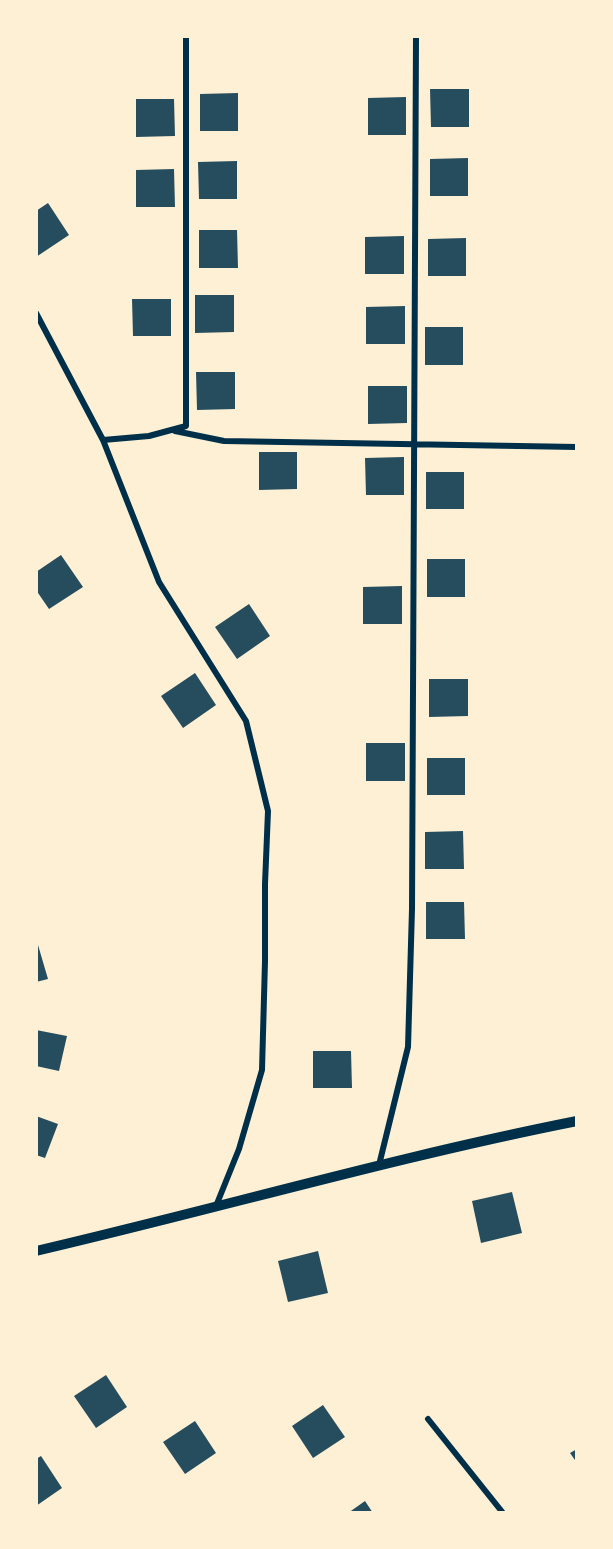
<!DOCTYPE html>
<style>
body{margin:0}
#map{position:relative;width:613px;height:1549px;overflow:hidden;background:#fdf0d5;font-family:"Work Sans",sans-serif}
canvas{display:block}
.frame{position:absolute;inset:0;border:38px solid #fdf0d5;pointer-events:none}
</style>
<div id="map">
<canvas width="613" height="1549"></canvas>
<div class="frame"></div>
</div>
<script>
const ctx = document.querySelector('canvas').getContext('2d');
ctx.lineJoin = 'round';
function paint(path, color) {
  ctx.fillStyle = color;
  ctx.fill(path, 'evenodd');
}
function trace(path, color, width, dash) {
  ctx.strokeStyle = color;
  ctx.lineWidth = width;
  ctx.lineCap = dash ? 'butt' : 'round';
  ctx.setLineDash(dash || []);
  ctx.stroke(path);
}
const building = new Path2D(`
 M 430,89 L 469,89 L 469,127 L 431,127 Z
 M 238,93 L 238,131 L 200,131 L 200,94 Z
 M 406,97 L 406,135 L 368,135 L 368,98 Z
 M 136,99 L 174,99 L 175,136 L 136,137 Z
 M 468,158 L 468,196 L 430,196 L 430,159 Z
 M 237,161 L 237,199 L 199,199 L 198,162 Z
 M 174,169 L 175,207 L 136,207 L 136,170 Z
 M 48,203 L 69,235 L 36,257 L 36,211 Z
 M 199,230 L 237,230 L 238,268 L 199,268 Z
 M 404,236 L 404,274 L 365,274 L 365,237 Z
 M 466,238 L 466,276 L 428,276 L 428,239 Z
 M 195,295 L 234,295 L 234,332 L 195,333 Z
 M 132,299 L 171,299 L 171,336 L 133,336 Z
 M 405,306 L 405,344 L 366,344 L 366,307 Z
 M 425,327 L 463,327 L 463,365 L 425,365 Z
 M 196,372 L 235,372 L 235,409 L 197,410 Z
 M 368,386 L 407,386 L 407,423 L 368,424 Z
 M 259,452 L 297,452 L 297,489 L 259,490 Z
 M 404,457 L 404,495 L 366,495 L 365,458 Z
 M 426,472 L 464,472 L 464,509 L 426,509 Z
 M 61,555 L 83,587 L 49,609 L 36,590 L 36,572 Z
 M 427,559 L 465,559 L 465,597 L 427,597 Z
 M 402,586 L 402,624 L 363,624 L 363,587 Z
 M 249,604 L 270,636 L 237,659 L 215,627 Z
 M 195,673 L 216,705 L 183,728 L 161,696 Z
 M 429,679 L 468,679 L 468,716 L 429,717 Z
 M 366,743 L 405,743 L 405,781 L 366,781 Z
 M 427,758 L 465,758 L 465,795 L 427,795 Z
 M 463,831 L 464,869 L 425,869 L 425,832 Z
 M 426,902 L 464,902 L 465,939 L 426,939 Z
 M 38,945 L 48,979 L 36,982 L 36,946 Z
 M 36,1030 L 67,1036 L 59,1071 L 36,1066 Z
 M 313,1051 L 351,1051 L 352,1088 L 313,1088 Z
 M 36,1116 L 58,1124 L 45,1158 L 36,1155 Z
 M 512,1192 L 522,1233 L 481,1243 L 472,1201 Z
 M 318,1251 L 328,1293 L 288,1302 L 278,1261 Z
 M 106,1375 L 127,1407 L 96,1428 L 74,1396 Z
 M 323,1405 L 345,1437 L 313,1458 L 292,1426 Z
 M 195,1421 L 216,1453 L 185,1474 L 163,1442 Z
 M 577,1449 L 577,1463 L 570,1453 Z
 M 41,1456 L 62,1488 L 36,1506 L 36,1459 Z
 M 365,1501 L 373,1513 L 348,1513 Z`);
const minor = new Path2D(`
 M 36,313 L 103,440 L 159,582 L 246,721 L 268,811 L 265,884 L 265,961 L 262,1070 L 239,1149 L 216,1206
 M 175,431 L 224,441 L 577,447
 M 103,440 L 149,436 L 186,426 L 186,36
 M 379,1165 L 408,1047 L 412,909 L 416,36
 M 428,1419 L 503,1513`);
const tertiary = new Path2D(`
 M 36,1251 C 216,1209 395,1157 577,1121`);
paint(building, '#264d5e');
trace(minor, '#003049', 6);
trace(tertiary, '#003049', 10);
</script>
